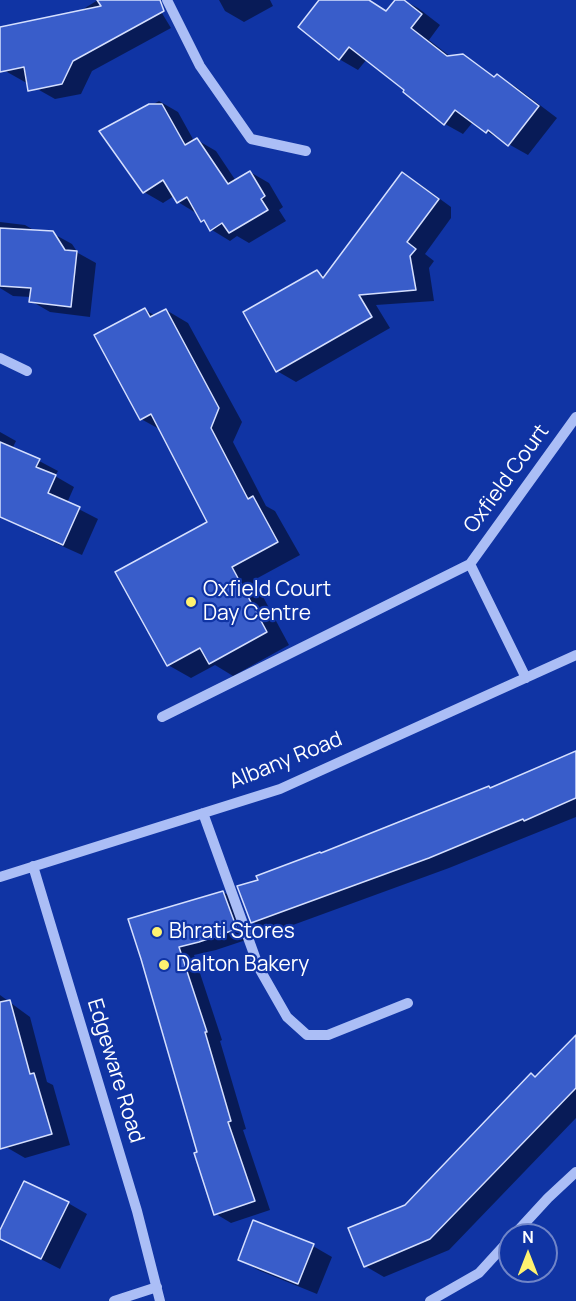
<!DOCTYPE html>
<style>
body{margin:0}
#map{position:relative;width:576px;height:1301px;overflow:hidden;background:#1034a4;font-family:Manrope,sans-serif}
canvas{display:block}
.north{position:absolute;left:498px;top:1223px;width:60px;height:60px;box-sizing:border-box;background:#1034a4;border:2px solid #7085c8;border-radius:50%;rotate:0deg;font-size:16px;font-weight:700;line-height:24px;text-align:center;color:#fff}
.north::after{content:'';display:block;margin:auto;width:21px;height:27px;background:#fff270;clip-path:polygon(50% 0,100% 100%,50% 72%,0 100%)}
</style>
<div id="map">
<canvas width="576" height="1301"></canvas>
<div class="north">N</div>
</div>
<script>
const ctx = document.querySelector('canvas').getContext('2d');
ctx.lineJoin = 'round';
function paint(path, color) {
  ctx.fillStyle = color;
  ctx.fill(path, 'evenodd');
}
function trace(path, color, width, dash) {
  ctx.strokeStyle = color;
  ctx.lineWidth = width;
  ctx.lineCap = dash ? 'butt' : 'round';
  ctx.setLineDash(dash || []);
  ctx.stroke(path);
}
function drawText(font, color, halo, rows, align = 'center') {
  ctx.font = font + ' Manrope,sans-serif';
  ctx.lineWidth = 4.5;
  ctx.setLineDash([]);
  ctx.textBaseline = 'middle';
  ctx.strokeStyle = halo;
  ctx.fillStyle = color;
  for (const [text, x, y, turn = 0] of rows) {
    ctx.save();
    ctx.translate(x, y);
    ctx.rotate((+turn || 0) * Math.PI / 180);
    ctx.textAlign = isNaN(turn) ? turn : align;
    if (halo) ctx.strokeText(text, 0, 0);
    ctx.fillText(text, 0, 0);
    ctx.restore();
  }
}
const shadow = new Path2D(`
 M 98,0 L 154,0 L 171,28 L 92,71 L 81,94 L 55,99 L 0,68 L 0,28 L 49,30 Z
 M 219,0 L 270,0 L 273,6 L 244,22 L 225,11 Z
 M 321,0 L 366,0 L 387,12 L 397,0 L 403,0 L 418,8 L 440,25 L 429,40 L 451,57 L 462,56 L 496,78 L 497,76 L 516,87 L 557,118 L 528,155 L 487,132 L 473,122 L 463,134 L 445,124 L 407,89 L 367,59 L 358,70 L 339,59 Z
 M 159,101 L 178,112 L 194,141 L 197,140 L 216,151 L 236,181 L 250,172 L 269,183 L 283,207 L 279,210 L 286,221 L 249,243 L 237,236 L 230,241 L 212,230 L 208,224 L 202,220 L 196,213 L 178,202 L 174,196 L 163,203 L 144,192 L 101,132 Z
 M 402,174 L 421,185 L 451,207 L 451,218 L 425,254 L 434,261 L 429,268 L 434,301 L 376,305 L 390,328 L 296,382 L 277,371 L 317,272 L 326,277 Z
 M 0,222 L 25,225 L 37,232 L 52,233 L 72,244 L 78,253 L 96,263 L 90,317 L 50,312 L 31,301 L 31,297 L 13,296 L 0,288 Z
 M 145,310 L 156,316 L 166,310 L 188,323 L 242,422 L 233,442 L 266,506 L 275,511 L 300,555 L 254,580 L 289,645 L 233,676 L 215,665 L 191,678 L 168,665 L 209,522 L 161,430 L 141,419 Z
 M 0,432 L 16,441 L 13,447 L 58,471 L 55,476 L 74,487 L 67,503 L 98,519 L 82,555 L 33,533 L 15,522 L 0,501 Z
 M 576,753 L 576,817 L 449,868 L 271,933 L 252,922 L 260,881 L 320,853 L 491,789 Z
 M 223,892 L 239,901 L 252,938 L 216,950 L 194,955 L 222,1040 L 220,1041 L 246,1129 L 243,1130 L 270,1210 L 231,1223 L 216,1214 L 142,958 Z
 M 0,995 L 30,1017 L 47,1082 L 53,1085 L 70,1145 L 25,1158 L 6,1147 L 0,1127 Z
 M 576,1037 L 576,1118 L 449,1250 L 384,1277 L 365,1266 L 406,1206 Z
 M 68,1203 L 87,1214 L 60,1269 L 0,1238 L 0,1234 Z
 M 313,1246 L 332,1257 L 317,1294 L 258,1270 L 239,1259 Z`);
const building = new Path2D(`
 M 97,0 L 160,0 L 164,11 L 73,61 L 62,84 L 28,91 L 24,67 L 0,72 L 0,27 L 101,6 Z
 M 319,0 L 369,0 L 386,11 L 395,0 L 404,0 L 422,14 L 411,28 L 447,56 L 463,54 L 494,77 L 497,74 L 539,106 L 508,146 L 488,130 L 486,133 L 455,110 L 444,125 L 403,92 L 404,90 L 349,47 L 339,60 L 298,27 Z
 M 149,104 L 162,104 L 185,145 L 197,138 L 228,184 L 250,171 L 265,196 L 261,199 L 268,210 L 229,233 L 222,223 L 210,231 L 204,220 L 201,222 L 187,197 L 177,203 L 163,180 L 143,193 L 99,131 Z
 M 402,172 L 439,199 L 407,242 L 416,249 L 410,256 L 416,290 L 359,295 L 372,317 L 276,372 L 243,312 L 317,270 L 323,278 Z
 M 0,228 L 53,231 L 65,250 L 77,251 L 71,307 L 29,302 L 31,288 L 0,286 Z
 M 145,308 L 150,317 L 166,309 L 219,408 L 211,428 L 248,499 L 253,496 L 278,542 L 232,567 L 267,632 L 209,664 L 200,648 L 167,666 L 115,572 L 207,522 L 151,414 L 140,420 L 94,335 Z
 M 0,442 L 40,459 L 36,467 L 56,475 L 48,493 L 80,507 L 63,545 L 0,517 Z
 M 576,751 L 576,798 L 524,821 L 523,819 L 429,858 L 251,923 L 237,886 L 258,880 L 256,876 L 320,852 L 321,853 L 489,786 L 490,788 Z
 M 223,891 L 237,929 L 199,942 L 179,947 L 207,1032 L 205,1032 L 231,1121 L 228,1122 L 255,1201 L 214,1215 L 194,1153 L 197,1152 L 141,959 L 128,919 Z
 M 10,1000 L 30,1074 L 34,1073 L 52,1134 L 0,1149 L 0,1002 Z
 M 576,1035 L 576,1088 L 430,1239 L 364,1267 L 348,1228 L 405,1205 L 531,1073 L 535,1077 Z
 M 24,1181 L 69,1202 L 41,1259 L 0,1239 L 0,1230 Z
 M 253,1220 L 314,1244 L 298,1284 L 238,1260 Z`);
const minor = new Path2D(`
 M 167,0 L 200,66 L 251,139 L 306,151
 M 0,358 L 27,371
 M 470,564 L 526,678
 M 162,717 L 470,564 L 576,417
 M 203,813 L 259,968 L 287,1017 L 307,1035 L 328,1035 L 408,1003
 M 33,866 L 137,1211 L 160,1301
 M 0,877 L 280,789 L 576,655
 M 514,1235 L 548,1198 L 576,1172
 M 114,1301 L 157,1287
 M 430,1301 L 479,1273 L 510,1239`);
const markers = [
 [191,602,6,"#fff270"],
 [157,932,6,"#fff270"],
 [164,965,6,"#fff270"]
];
const streetNames = [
 ["Oxfield Court",507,479,-54],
 ["Albany Road",286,761,-22],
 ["Edgeware Road",115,1071,73]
];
const poiNames = [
 ["Oxfield Court",203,590],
 ["Day Centre",203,614],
 ["Bhrati Stores",169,932],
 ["Dalton Bakery",176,965]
];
paint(shadow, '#0007');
paint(building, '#395dca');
trace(building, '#d5dffe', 1.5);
trace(minor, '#abbef6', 10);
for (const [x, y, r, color] of markers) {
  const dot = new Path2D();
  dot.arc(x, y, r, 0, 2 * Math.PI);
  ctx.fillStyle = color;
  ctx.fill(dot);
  trace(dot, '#1034a4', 2);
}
drawText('21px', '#fff', '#1034a4', streetNames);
drawText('21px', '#fff', '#1034a4', poiNames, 'left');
</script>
